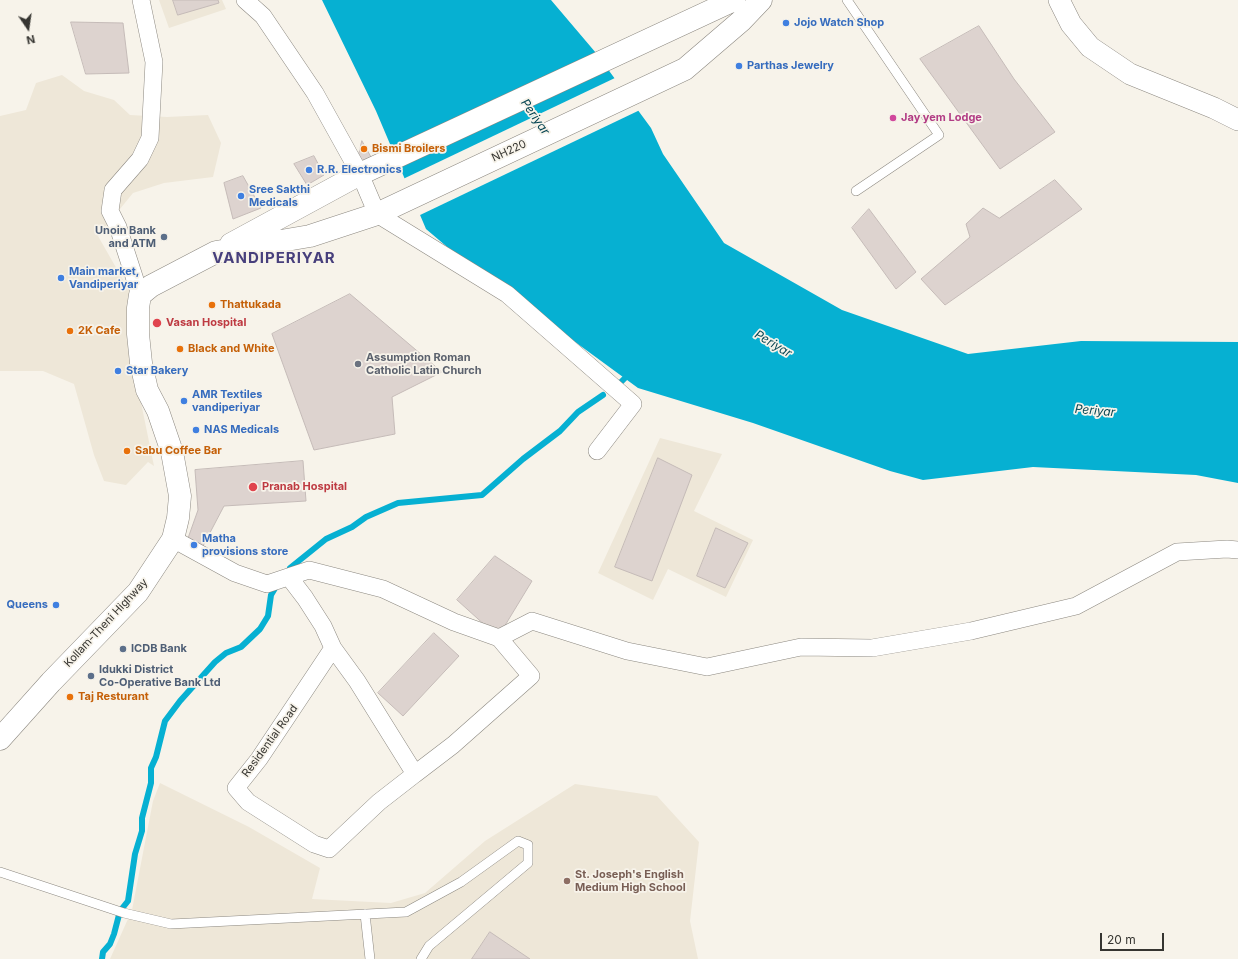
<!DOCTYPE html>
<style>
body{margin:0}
#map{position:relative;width:1238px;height:959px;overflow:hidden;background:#f7f3ea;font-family:Inter,sans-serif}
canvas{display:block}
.north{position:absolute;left:8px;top:8px;width:40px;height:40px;-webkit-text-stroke:3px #f7f3ea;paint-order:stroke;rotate:167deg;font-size:11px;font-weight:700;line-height:16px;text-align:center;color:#363531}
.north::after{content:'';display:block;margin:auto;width:14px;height:18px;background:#363531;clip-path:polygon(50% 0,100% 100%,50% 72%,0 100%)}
.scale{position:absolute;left:1100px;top:933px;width:64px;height:18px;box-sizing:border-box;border:2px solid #363531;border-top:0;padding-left:5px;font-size:12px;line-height:14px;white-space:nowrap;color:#363531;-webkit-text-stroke:3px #f7f3ea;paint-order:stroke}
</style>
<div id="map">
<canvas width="1238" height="959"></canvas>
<div class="north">N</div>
<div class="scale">20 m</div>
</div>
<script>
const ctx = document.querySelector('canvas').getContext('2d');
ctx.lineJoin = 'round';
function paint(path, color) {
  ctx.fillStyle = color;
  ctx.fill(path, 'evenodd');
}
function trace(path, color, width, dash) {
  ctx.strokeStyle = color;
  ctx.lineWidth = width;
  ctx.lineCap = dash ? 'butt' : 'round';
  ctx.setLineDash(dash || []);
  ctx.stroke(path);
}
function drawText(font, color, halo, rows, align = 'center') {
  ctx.font = font + ' Inter,sans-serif';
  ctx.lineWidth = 3.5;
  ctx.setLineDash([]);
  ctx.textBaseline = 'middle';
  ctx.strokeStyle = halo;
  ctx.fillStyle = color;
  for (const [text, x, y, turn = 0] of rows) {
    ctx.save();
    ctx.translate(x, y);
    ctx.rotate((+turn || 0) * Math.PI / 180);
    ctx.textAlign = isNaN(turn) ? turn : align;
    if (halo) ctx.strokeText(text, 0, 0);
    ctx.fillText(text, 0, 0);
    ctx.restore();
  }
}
const built = new Path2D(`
 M 159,0 L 222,0 L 226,9 L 169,28 Z
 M 62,75 L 84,91 L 114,100 L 130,115 L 167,117 L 208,115 L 221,143 L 213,177 L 164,183 L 133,193 L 98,236 L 130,292 L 129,344 L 154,466 L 148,462 L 126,485 L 104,481 L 94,455 L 74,384 L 43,371 L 0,371 L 0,116 L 26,110 L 36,83 Z
 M 660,438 L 722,454 L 694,511 L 753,540 L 726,597 L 668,569 L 653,600 L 598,573 Z
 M 160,783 L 249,827 L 320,868 L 312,899 L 391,903 L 425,893 L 485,841 L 575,784 L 657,796 L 699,842 L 690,921 L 698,959 L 110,959 L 132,910 L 153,801 Z`);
const water = new Path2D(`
 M 322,0 L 551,0 L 596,53 L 651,128 L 663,154 L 724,243 L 842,310 L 968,354 L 1081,341 L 1238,342 L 1238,483 L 1196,475 L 1033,467 L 923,480 L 890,471 L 753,423 L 638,388 L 459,257 L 426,229 L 376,111 Z`);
const pier = new Path2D(`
 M 617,77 L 640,110 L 418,216 L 403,179 Z`);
const stream = new Path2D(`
 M 621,382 L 630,373
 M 290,568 L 326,539 L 352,527 L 366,517 L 398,503 L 482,495 L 523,459 L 560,431 L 578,412 L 603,395
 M 102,959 L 103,952 L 110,944 L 114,934 L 120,911 L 128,901 L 135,854 L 142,831 L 142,818 L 151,783 L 151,768 L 156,757 L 165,721 L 180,701 L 215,662 L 226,653 L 241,647 L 260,629 L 268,616 L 271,595 L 277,585`);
const building = new Path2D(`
 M 173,0 L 218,0 L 219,3 L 178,15 Z
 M 71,22 L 123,23 L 129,73 L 86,74 Z
 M 979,26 L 1014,79 L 1055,132 L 1000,169 L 920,59 Z
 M 362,141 L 371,157 L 357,163 Z
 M 314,156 L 324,175 L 307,185 L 294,164 Z
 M 243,176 L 261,208 L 233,219 L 224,183 Z
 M 1055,180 L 1082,209 L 945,305 L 921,279 L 970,237 L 966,224 L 983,208 L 999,218 Z
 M 869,209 L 916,272 L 896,289 L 852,228 Z
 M 350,294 L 442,372 L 392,397 L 395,434 L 314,450 L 272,334 Z
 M 658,458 L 692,475 L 652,581 L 615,567 Z
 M 303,461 L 306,501 L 224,506 L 203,546 L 187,541 L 198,510 L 195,470 Z
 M 716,528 L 748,543 L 725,588 L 697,576 Z
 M 495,556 L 532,581 L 498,637 L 457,600 Z
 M 434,633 L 459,656 L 403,716 L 378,693 Z
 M 490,932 L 530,959 L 472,959 Z`);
const service = new Path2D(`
 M 847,0 L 939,135 L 856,191
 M 0,872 L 124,913 L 171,924 L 406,912 L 461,882 L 518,841 L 528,845 L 528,863 L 429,946 L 421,959
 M 365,914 L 370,959`);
const minor = new Path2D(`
 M 245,0 L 263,16 L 315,93 L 360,174 L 377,214 L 507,294 L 633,404 L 597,451
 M 140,295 L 118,227 L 110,211 L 113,190 L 140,159 L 150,138 L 154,62 L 141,0
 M 173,539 L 235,573 L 267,584 L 309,570 L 383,589 L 454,622 L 499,638 L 532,621 L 627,651 L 707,667 L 801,647 L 872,648 L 971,631 L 1076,606 L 1177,552 L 1227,549 L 1238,550
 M 289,577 L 305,598 L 323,626 L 333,648 L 357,681 L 415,774 L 379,802 L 329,849 L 314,844 L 248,802 L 236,788 L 259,759 L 333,648
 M 415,774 L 453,745 L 531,676 L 499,638`);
const tertiary = new Path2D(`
 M 1059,0 L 1071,24 L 1090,47 L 1130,74 L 1214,108 L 1238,120`);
const trunk = new Path2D(`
 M 231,244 L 360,174 L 734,0
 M 0,739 L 51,682 L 138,592 L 173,539 L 178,518 L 180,496 L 172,452 L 158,411 L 147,390 L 141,363 L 138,334 L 138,308 L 140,295 L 151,286 L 216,252 L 310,236 L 377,214 L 685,69 L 741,21 L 761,0`);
const markers = [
 [786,23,4,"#3f7fe0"],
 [739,66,4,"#3f7fe0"],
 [893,118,4,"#d1479c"],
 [364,149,4,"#e8710a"],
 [309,170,4,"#3f7fe0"],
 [241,196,4,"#3f7fe0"],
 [164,237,4,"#5c6f8a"],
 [61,278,4,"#3f7fe0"],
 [212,305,4,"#e8710a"],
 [157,323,5,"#e0444e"],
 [70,331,4,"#e8710a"],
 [180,349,4,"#e8710a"],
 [358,364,4,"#6b7280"],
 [118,371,4,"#3f7fe0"],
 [184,401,4,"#3f7fe0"],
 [196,430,4,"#3f7fe0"],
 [127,451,4,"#e8710a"],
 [253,487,5,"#e0444e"],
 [194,545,4,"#3f7fe0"],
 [56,605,4,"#3f7fe0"],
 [123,649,4,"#5c6f8a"],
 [91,676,4,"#5c6f8a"],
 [70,697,4,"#e8710a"],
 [567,881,4,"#8d6e63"]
];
const shopNames = [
 ["Jojo Watch Shop",794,23],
 ["Parthas Jewelry",747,66],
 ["R.R. Electronics",317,170],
 ["Sree Sakthi",249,190],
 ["Medicals",249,203],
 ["Main market,",69,272],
 ["Vandiperiyar",69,285],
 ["Star Bakery",126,371],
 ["AMR Textiles",192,395],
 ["vandiperiyar",192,408],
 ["NAS Medicals",204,430],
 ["Matha",202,539],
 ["provisions store",202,552],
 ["Queens",48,605,"right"]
];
const hotelNames = [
 ["Jay yem Lodge",901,118]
];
const foodNames = [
 ["Bismi Broilers",372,149],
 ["Thattukada",220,305],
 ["2K Cafe",78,331],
 ["Black and White",188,349],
 ["Sabu Coffee Bar",135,451],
 ["Taj Resturant",78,697]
];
const streetNames = [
 ["NH220",509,151,-25],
 ["Kollam-Theni Highway",106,623,-47],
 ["Residential Road",270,741,-54]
];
const serviceNames = [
 ["Unoin Bank",156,231,"right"],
 ["and ATM",156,244,"right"],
 ["ICDB Bank",131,649],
 ["Idukki District",99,670],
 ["Co-Operative Bank Ltd",99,683]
];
const healthNames = [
 ["Vasan Hospital",166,323],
 ["Pranab Hospital",262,487]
];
const worshipNames = [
 ["Assumption Roman",366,358],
 ["Catholic Latin Church",366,371]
];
const educationNames = [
 ["St. Joseph's English",575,875],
 ["Medium High School",575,888]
];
const waterNames = [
 ["Periyar",535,117,55],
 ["Periyar",773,344,31],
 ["Periyar",1095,411,5]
];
const districtNames = [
 ["VANDIPERIYAR",274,258]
];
paint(built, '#eee7d8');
paint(water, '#06b0d2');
paint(pier, '#f7f3ea');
trace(stream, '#06b0d2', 6);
paint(building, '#ddd3cf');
trace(building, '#c5bbb8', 1);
trace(service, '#8c8880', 10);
trace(minor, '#8c8880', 18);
trace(tertiary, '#8c8880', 22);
trace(trunk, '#8c8880', 23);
trace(service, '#fff', 9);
trace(minor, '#fff', 17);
trace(tertiary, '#fff', 21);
trace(trunk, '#fff', 22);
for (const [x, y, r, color] of markers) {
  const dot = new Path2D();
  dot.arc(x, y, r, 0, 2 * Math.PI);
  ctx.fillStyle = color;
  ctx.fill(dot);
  trace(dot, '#f7f3ea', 1.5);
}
drawText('bold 11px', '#366cbe', '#f7f3ea', shopNames, 'left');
drawText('bold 11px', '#b23c85', '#f7f3ea', hotelNames, 'left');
drawText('bold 11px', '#c56008', '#f7f3ea', foodNames, 'left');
drawText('11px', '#363531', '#f7f3ea', streetNames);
drawText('bold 11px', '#4e5e75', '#f7f3ea', serviceNames, 'left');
drawText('bold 11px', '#be3a42', '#f7f3ea', healthNames, 'left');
drawText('bold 11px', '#5b616d', '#f7f3ea', worshipNames, 'left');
drawText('bold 11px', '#785e54', '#f7f3ea', educationNames, 'left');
drawText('italic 12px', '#054452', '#f7f3ea', waterNames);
ctx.letterSpacing = '1px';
drawText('bold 15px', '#473f7c', '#f7f3ea', districtNames);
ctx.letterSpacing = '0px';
</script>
